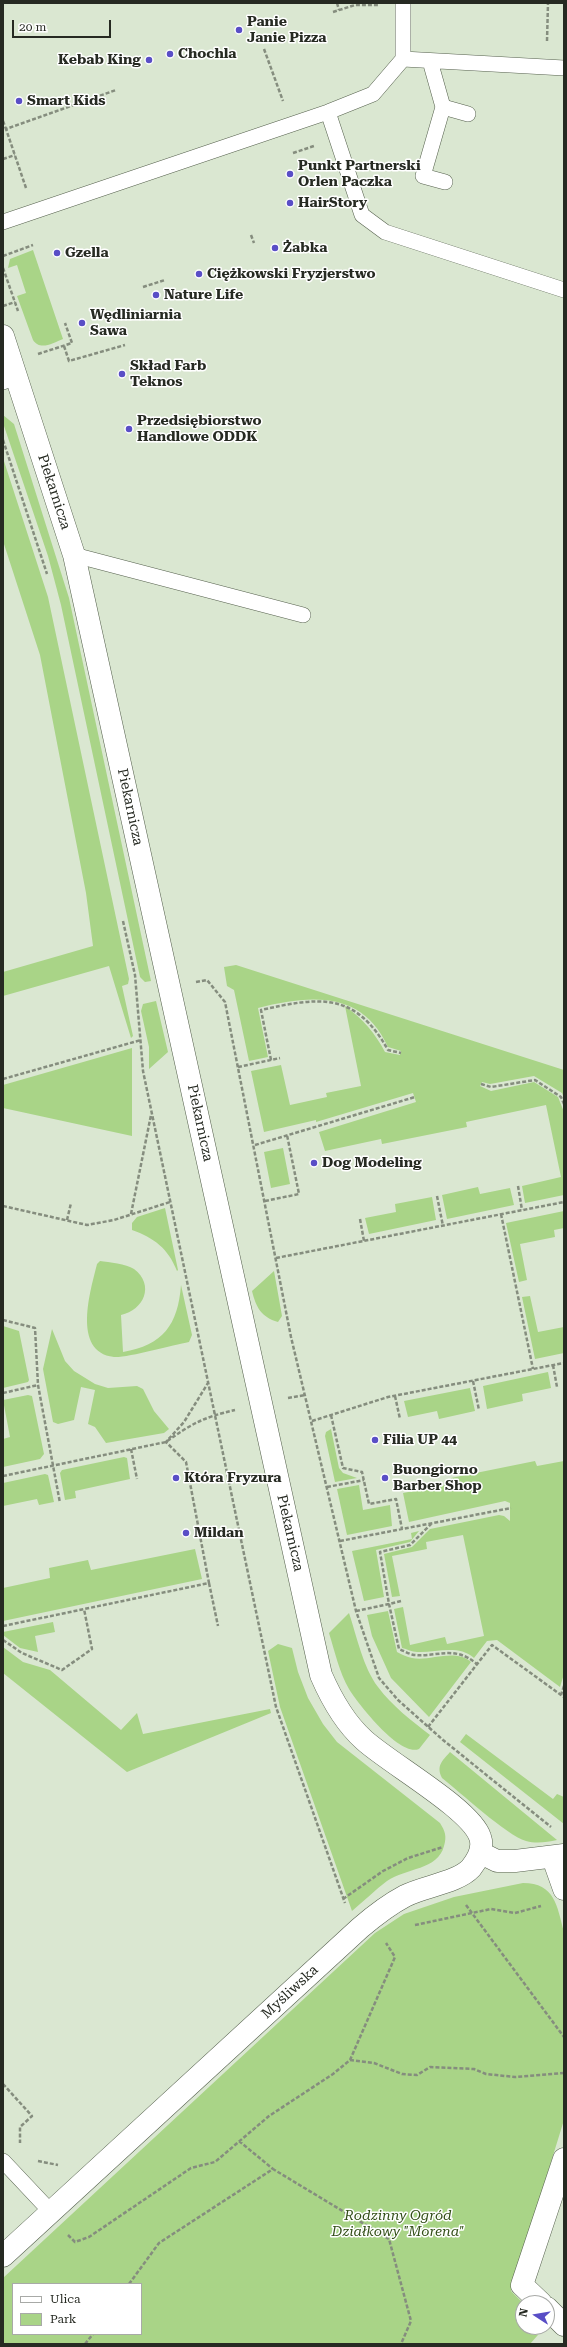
<!DOCTYPE html>
<meta charset="utf-8">
<style>
body{margin:0}
#map{position:relative;width:567px;height:2347px;overflow:hidden;background:#dae7d1;font-family:"Roboto Serif",serif}
canvas{display:block}
.frame{position:absolute;inset:0;border:4px solid #262a22;pointer-events:none}
.legend{position:absolute;left:12px;top:2283px;width:130px;height:52px;box-sizing:border-box;background:#fff;border:1px solid #a8aaa7;margin:0;padding:5px 7px;list-style:none;font-size:12px;color:#262a22}
.legend li{display:flex;align-items:center;gap:8px;height:20px}
.legend b{width:20px;border:1px solid #a8aaa7}
.north{position:absolute;left:515px;top:2295px;width:40px;height:40px;box-sizing:border-box;background:#fff;border:1px solid #a8aaa7;border-radius:50%;rotate:282deg;font-size:11px;font-weight:700;line-height:16px;text-align:center;color:#262a22}
.north::after{content:'';display:block;margin:auto;width:14px;height:18px;background:#594ec6;clip-path:polygon(50% 0,100% 100%,50% 72%,0 100%)}
.scale{position:absolute;left:12px;top:20px;width:99px;height:18px;box-sizing:border-box;border:2px solid #262a22;border-top:0;padding-left:5px;font-size:12px;line-height:14px;white-space:nowrap;color:#262a22;-webkit-text-stroke:3px #fff;paint-order:stroke}
</style>
<div id="map">
<canvas width="567" height="2347"></canvas>
<div class="frame"></div>
<ul class="legend">
<li><b style="height:5px;background:#fff"></b>Ulica</li>
<li><b style="height:11px;background:#a9d487"></b>Park</li>
</ul>
<div class="north">N</div>
<div class="scale">20 m</div>
</div>
<script>
const ctx = document.querySelector('canvas').getContext('2d');
ctx.lineJoin = 'round';
function paint(path, color) {
  ctx.fillStyle = color;
  ctx.fill(path, 'evenodd');
}
function trace(path, color, width, dash) {
  ctx.strokeStyle = color;
  ctx.lineWidth = width;
  ctx.lineCap = dash ? 'butt' : 'round';
  ctx.setLineDash(dash || []);
  ctx.stroke(path);
}
function drawText(font, color, halo, rows, align = 'center') {
  ctx.font = font + ' "Roboto Serif",serif';
  ctx.lineWidth = 3;
  ctx.setLineDash([]);
  ctx.textBaseline = 'middle';
  ctx.strokeStyle = halo;
  ctx.fillStyle = color;
  for (const [text, x, y, turn = 0] of rows) {
    ctx.save();
    ctx.translate(x, y);
    ctx.rotate((+turn || 0) * Math.PI / 180);
    ctx.textAlign = isNaN(turn) ? turn : align;
    if (halo) ctx.strokeText(text, 0, 0);
    ctx.fillText(text, 0, 0);
    ctx.restore();
  }
}
const green = new Path2D(`
 M 33,250 L 63,339 C 53,343 40,351 33,340 L 17,296 L 26,293 L 17,265 L 8,268 L 10,259 Z
 M 3,415 L 14,424 L 69,598 L 151,981 L 145,982 L 140,977 L 61,605 L 48,556 L 3,423 Z
 M 3,458 L 48,597 L 129,979 L 128,984 L 122,986 L 133,1036 L 131,1038 L 109,966 L 3,996 L 3,972 L 93,946 L 86,893 L 40,655 L 3,541 Z
 M 236,965 L 564,1070 L 564,1098 L 562,1093 L 534,1076 L 490,1084 L 482,1082 L 480,1086 L 491,1091 L 534,1082 L 558,1097 L 564,1112 L 564,1195 L 525,1203 L 522,1186 L 561,1177 L 546,1105 L 466,1122 L 467,1127 L 382,1144 L 381,1139 L 325,1151 L 319,1132 L 416,1102 L 413,1093 L 316,1122 L 316,1120 L 264,1132 L 251,1071 L 281,1065 L 290,1105 L 327,1097 L 326,1093 L 361,1086 L 345,1006 C 363,1019 375,1033 385,1052 L 400,1055 L 401,1051 L 388,1047 C 362,990 310,995 258,1008 L 268,1057 L 249,1061 L 234,990 L 227,986 L 224,967 Z
 M 156,1001 L 168,1052 L 149,1069 L 149,1047 L 141,1011 L 143,1004 Z
 M 132,1048 L 132,1136 L 3,1108 L 3,1085 Z
 M 283,1148 L 290,1184 L 271,1188 L 264,1152 Z
 M 478,1187 L 480,1194 L 510,1188 L 514,1205 L 447,1219 L 442,1195 Z
 M 432,1197 L 436,1220 L 369,1234 L 365,1218 L 396,1212 L 395,1204 Z
 M 165,1208 L 178,1270 L 177,1271 C 168,1248 154,1238 132,1230 L 132,1223 L 137,1217 Z
 M 564,1211 L 564,1228 L 554,1230 L 555,1237 L 520,1244 L 527,1280 L 519,1282 L 506,1223 Z
 M 100,1261 C 109,1262 126,1264 134,1269 C 155,1285 144,1310 121,1315 L 123,1352 C 163,1345 178,1325 181,1285 L 192,1335 L 189,1342 C 173,1345 127,1358 114,1357 C 71,1352 91,1289 97,1264 Z
 M 274,1271 L 282,1316 L 278,1322 C 261,1317 256,1307 252,1291 Z
 M 530,1296 L 538,1332 L 564,1327 L 564,1353 L 535,1359 L 522,1297 Z
 M 3,1326 L 19,1331 L 29,1380 L 28,1382 L 3,1388 Z
 M 52,1329 L 65,1361 L 74,1371 L 95,1384 L 108,1388 L 137,1386 L 143,1389 L 154,1411 L 169,1429 L 164,1433 L 106,1443 L 95,1427 L 88,1424 L 95,1390 L 81,1387 L 74,1420 L 58,1424 L 53,1422 L 43,1369 Z
 M 548,1372 L 551,1388 L 522,1394 L 523,1401 L 487,1409 L 483,1386 Z
 M 470,1388 L 475,1411 L 439,1419 L 437,1411 L 408,1417 L 404,1401 Z
 M 28,1395 L 32,1396 L 44,1454 L 40,1459 L 3,1467 L 3,1439 L 10,1437 L 3,1400 Z
 M 331,1429 L 339,1468 L 343,1473 L 357,1478 L 335,1482 L 325,1436 L 326,1432 Z
 M 124,1457 L 127,1458 L 130,1479 L 75,1491 L 76,1498 L 65,1500 L 60,1473 L 62,1470 Z
 M 535,1461 L 537,1466 L 564,1461 L 564,1674 L 560,1687 L 497,1640 L 487,1641 L 474,1658 C 458,1644 436,1653 417,1652 C 412,1652 407,1649 402,1648 L 394,1609 L 403,1607 L 410,1645 L 445,1637 L 447,1644 L 484,1636 L 463,1535 L 426,1542 L 427,1549 L 392,1556 L 400,1596 L 392,1597 L 384,1554 L 412,1547 L 430,1529 L 499,1515 L 504,1516 L 510,1521 L 510,1503 L 505,1501 L 409,1522 L 403,1493 L 452,1484 L 451,1478 Z
 M 45,1474 L 48,1475 L 54,1502 L 39,1505 L 37,1499 L 3,1506 L 3,1483 Z
 M 359,1485 L 363,1510 L 390,1505 L 392,1526 L 347,1535 L 337,1489 Z
 M 419,1531 L 410,1542 L 376,1550 L 384,1597 L 364,1601 L 352,1551 L 412,1539 L 411,1533 Z
 M 195,1549 L 202,1579 L 3,1621 L 3,1588 L 50,1578 L 49,1568 L 88,1560 L 91,1570 Z
 M 388,1611 L 397,1652 C 401,1654 407,1657 412,1658 C 429,1662 455,1648 471,1662 L 429,1717 L 391,1678 L 372,1636 L 367,1615 Z
 M 349,1613 C 357,1637 363,1667 378,1687 C 392,1706 412,1721 430,1735 L 419,1749 C 400,1757 359,1705 349,1689 C 339,1672 335,1652 329,1633 Z
 M 53,1622 L 55,1632 L 35,1636 L 38,1652 L 20,1648 L 3,1635 L 3,1632 Z
 M 278,1644 L 292,1648 L 298,1672 L 308,1698 L 323,1724 L 337,1742 L 440,1823 C 445,1831 447,1836 444,1846 C 438,1870 406,1868 387,1881 C 375,1890 364,1901 352,1911 L 280,1707 L 268,1651 Z
 M 3,1647 L 23,1662 L 50,1670 L 121,1730 L 137,1713 L 143,1734 L 270,1709 L 271,1713 L 127,1772 L 3,1673 Z
 M 466,1734 L 553,1799 L 557,1794 L 564,1797 L 564,1824 L 460,1742 Z
 M 450,1752 L 557,1840 C 547,1842 537,1844 526,1841 C 506,1835 460,1792 442,1778 C 436,1766 442,1761 450,1752 Z
 M 523,1883 C 555,1883 557,1906 564,1932 L 564,2120 L 511,2291 L 523,2303 L 523,2327 L 545,2327 L 530,2344 L 3,2344 L 3,2278 L 375,1933 L 404,1914 L 454,1897 ZM 13,2284 L 141,2284 L 141,2334 L 13,2334 Z`);
const path = new Path2D(`
 M 337,3 L 339,10
 M 333,12 L 355,5 L 378,5
 M 547,41 L 548,3
 M 264,49 L 283,101
 M 3,121 L 6,129
 M 293,153 L 314,146
 M 3,159 L 15,155
 M 26,188 L 6,129 L 116,90
 M 251,235 L 254,243
 M 3,256 L 33,245
 M 3,268 L 18,311
 M 143,287 L 165,280
 M 3,306 L 15,302
 M 64,346 L 69,361 L 125,345
 M 38,354 L 72,343 L 65,323
 M 3,440 L 47,574
 M 123,921 L 135,975 L 143,1071 L 276,1707 L 345,1903
 M 196,982 L 207,980 L 225,1002 L 291,1337 L 356,1611 L 379,1678 L 398,1700 L 443,1740 L 551,1827
 M 271,1060 L 261,1010 C 319,997 355,991 388,1050 L 401,1053
 M 238,1067 L 280,1058
 M 3,1079 L 141,1040
 M 481,1084 L 491,1087 L 535,1080 L 561,1097 L 564,1104
 M 255,1145 L 415,1097
 M 518,1186 L 522,1210
 M 437,1196 L 443,1226
 M 265,1201 L 299,1194 L 287,1135
 M 3,1206 L 87,1225 L 114,1220 L 170,1202
 M 131,1214 L 151,1115
 M 501,1214 L 533,1369
 M 360,1219 L 364,1241
 M 67,1220 L 71,1203
 M 276,1258 L 564,1202
 M 3,1320 L 35,1328 L 38,1385 L 60,1503
 M 553,1365 L 557,1387
 M 473,1381 L 479,1410
 M 3,1393 L 38,1385
 M 395,1396 L 400,1419
 M 288,1398 L 305,1395
 M 331,1415 L 343,1468 L 362,1472 L 369,1504 L 396,1499 L 402,1529
 M 312,1421 L 388,1397 L 564,1363
 M 131,1449 L 137,1479
 M 3,1476 L 166,1442 C 191,1424 204,1417 235,1410
 M 327,1487 L 364,1480
 M 340,1541 L 511,1508
 M 209,1583 L 218,1626
 M 401,1601 L 389,1604 L 399,1649 C 404,1651 409,1654 414,1655 C 439,1657 454,1645 477,1664
 M 356,1611 L 389,1604 L 380,1552 L 410,1545 L 431,1524
 M 3,1626 L 209,1583 L 186,1462 L 166,1442 L 184,1422 L 208,1383
 M 3,1640 L 22,1653 L 62,1670 L 92,1649 L 84,1609
 M 564,1686 L 561,1695 L 564,1697
 M 428,1727 L 492,1645 L 561,1695
 M 343,1899 L 383,1871 L 408,1858 L 443,1847
 M 466,1905 L 564,2037
 M 415,1925 L 491,1909 L 515,1913 L 541,1906
 M 350,2060 L 374,2063 L 402,2074 L 417,2075 L 430,2067 L 474,2069 L 486,2074 L 515,2077 L 564,2073
 M 3,2084 L 32,2116 L 20,2127 L 20,2143
 M 239,2141 L 273,2169
 M 38,2161 L 58,2165
 M 68,2235 L 75,2242 L 89,2237 L 191,2168 L 215,2162 L 269,2116 L 333,2074 L 350,2060 L 395,1957 L 386,1943
 M 129,2284 L 159,2243 L 273,2169 L 389,2239 L 411,2321 L 401,2344
 M 85,2344 L 93,2334`);
const lane = new Path2D(`
 M 403,59 L 564,68
 M 430,61 L 443,107 L 423,176 L 445,182
 M 443,107 L 468,114
 M 328,112 L 373,94 L 403,59 L 403,3
 M 3,222 L 328,112 L 362,215 L 385,232 L 564,290
 M 3,382 L 17,377
 M 74,555 L 303,615
 M 3,2161 L 51,2212`);
const street = new Path2D(`
 M 481,1853 L 497,1861 L 515,1861 L 564,1855
 M 553,1858 L 564,1889
 M 541,2303 L 522,2285 L 564,2159
 M 547,2308 L 564,2325`);
const secondary = new Path2D(`
 M 3,336 L 74,555 L 321,1675 C 331,1698 345,1723 364,1740 C 389,1763 471,1809 480,1837 C 484,1848 478,1859 471,1868 C 457,1883 424,1886 405,1896 C 388,1905 374,1916 360,1928 L 3,2256`);
const markers = [
 [239,30,4,"#594ec6"],
 [170,54,4,"#594ec6"],
 [149,60,4,"#594ec6"],
 [19,101,4,"#594ec6"],
 [290,174,4,"#594ec6"],
 [290,203,4,"#594ec6"],
 [275,248,4,"#594ec6"],
 [57,253,4,"#594ec6"],
 [199,274,4,"#594ec6"],
 [156,295,4,"#594ec6"],
 [82,323,4,"#594ec6"],
 [122,374,4,"#594ec6"],
 [129,429,4,"#594ec6"],
 [314,1163,4,"#594ec6"],
 [375,1440,4,"#594ec6"],
 [176,1478,4,"#594ec6"],
 [385,1478,4,"#594ec6"],
 [186,1533,4,"#594ec6"]
];
const poiNames = [
 ["Panie",247,22],
 ["Janie Pizza",247,38],
 ["Chochla",178,54],
 ["Kebab King",141,60,"right"],
 ["Smart Kids",27,101],
 ["Punkt Partnerski",298,166],
 ["Orlen Paczka",298,182],
 ["HairStory",298,203],
 ["Żabka",283,248],
 ["Gzella",65,253],
 ["Ciężkowski Fryzjerstwo",207,274],
 ["Nature Life",164,295],
 ["Wędliniarnia",90,315],
 ["Sawa",90,331],
 ["Skład Farb",130,366],
 ["Teknos",130,382],
 ["Przedsiębiorstwo",137,421],
 ["Handlowe ODDK",137,437],
 ["Dog Modeling",322,1163],
 ["Filia UP 44",383,1440],
 ["Buongiorno",393,1470],
 ["Barber Shop",393,1486],
 ["Która Fryzura",184,1478],
 ["Mildan",194,1533]
];
const streetNames = [
 ["Piekarnicza",54,492,72],
 ["Piekarnicza",130,807,78],
 ["Piekarnicza",200,1123,78],
 ["Piekarnicza",290,1533,77],
 ["Myśliwska",290,1992,-43]
];
const parkNames = [
 ["Rodzinny Ogród",398,2216],
 ["Działkowy \"Morena\"",398,2232]
];
paint(green, '#a9d487');
trace(lane, '#56614e', 16);
trace(street, '#56614e', 23);
trace(secondary, '#56614e', 23);
trace(path, '#858d7e', 2.5, [4, 2]);
trace(lane, '#fff', 15);
trace(street, '#fff', 22);
trace(secondary, '#fff', 22);
for (const [x, y, r, color] of markers) {
  const dot = new Path2D();
  dot.arc(x, y, r, 0, 2 * Math.PI);
  ctx.fillStyle = color;
  ctx.fill(dot);
  trace(dot, '#fff', 1.5);
}
drawText('bold 14px', '#262a22', '#fff', poiNames, 'left');
drawText('14px', '#262a22', '#fff', streetNames);
drawText('italic 14px', '#324e17', '#fff', parkNames);
</script>
